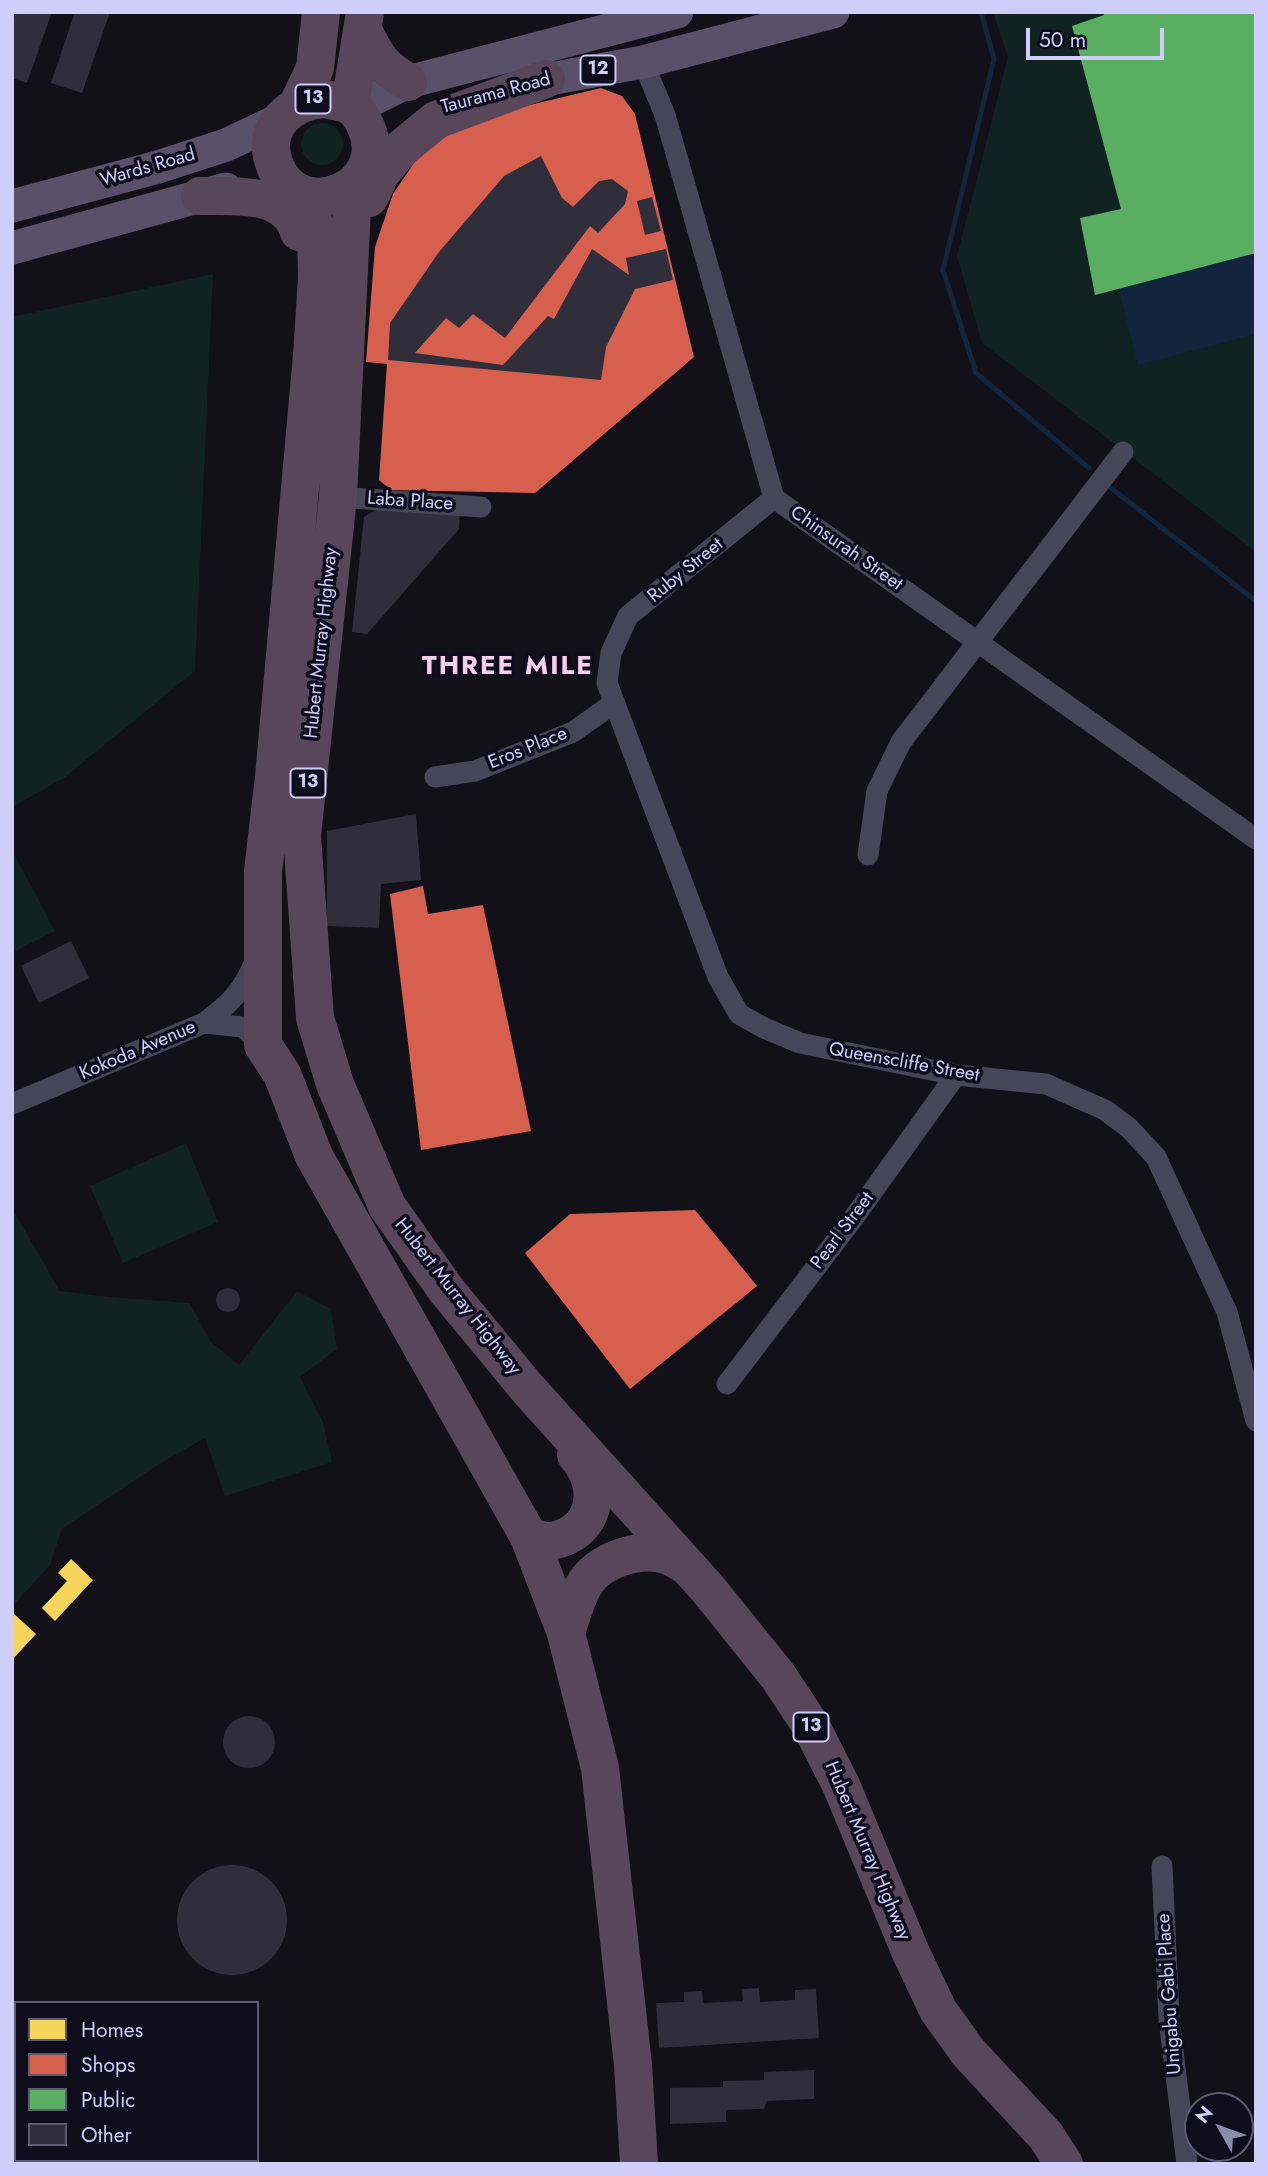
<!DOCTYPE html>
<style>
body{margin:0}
#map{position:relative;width:1268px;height:2176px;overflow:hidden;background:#121018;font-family:Jost,sans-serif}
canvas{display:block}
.frame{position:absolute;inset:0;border:14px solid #cfcdfa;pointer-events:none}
.legend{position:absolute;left:14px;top:2001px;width:245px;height:161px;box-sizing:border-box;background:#0f0d1c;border:2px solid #5c5a75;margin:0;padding:9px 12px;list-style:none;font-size:21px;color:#cfcdfa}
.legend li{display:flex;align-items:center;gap:14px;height:35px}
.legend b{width:35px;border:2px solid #5c5a75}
.north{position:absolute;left:1184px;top:2092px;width:70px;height:70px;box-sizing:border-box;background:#0f0d1c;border:2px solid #5c5a75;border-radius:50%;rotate:310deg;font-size:19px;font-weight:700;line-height:28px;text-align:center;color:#cfcdfa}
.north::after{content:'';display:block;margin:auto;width:24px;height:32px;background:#8d8bab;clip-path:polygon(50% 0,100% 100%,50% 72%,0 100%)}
.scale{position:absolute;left:1026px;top:28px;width:138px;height:32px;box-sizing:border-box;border:4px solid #cfcdfa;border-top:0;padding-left:9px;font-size:21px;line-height:24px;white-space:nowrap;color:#cfcdfa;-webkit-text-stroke:5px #0f0d1c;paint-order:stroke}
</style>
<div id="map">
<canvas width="1268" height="2176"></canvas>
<div class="frame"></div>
<ul class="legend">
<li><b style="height:19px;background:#f6d55c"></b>Homes</li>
<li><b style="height:19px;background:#d6604d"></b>Shops</li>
<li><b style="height:19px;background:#5aae61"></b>Public</li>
<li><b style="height:19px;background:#302e3a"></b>Other</li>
</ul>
<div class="north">N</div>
<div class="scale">50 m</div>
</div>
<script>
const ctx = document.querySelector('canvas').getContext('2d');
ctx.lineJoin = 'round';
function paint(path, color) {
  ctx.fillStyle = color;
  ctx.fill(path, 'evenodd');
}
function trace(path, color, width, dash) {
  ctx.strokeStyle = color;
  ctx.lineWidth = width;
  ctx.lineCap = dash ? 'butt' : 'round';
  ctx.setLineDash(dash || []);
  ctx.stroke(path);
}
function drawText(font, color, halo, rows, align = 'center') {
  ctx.font = font + ' Jost,sans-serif';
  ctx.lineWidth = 7;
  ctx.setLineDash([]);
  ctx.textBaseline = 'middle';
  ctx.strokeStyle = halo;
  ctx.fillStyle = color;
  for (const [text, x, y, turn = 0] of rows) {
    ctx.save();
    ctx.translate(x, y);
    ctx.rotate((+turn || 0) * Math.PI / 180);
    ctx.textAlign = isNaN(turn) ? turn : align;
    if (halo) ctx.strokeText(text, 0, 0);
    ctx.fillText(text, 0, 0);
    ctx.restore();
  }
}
const green = new Path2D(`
 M 993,12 L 1256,12 L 1256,552 L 982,343 L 957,256 L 1008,57 Z
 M301 144a21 21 0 1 1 42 0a21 21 0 1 1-42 0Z
 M 213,274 L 195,671 L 64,778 L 12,807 L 12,317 Z
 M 12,850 L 55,931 L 12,953 Z
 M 186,1143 L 218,1222 L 123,1263 L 90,1186 Z
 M 12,1208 L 60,1291 L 109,1297 L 190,1303 L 210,1341 L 239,1365 L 297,1291 L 331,1309 L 337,1349 L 300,1377 L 323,1422 L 332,1462 L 225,1496 L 205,1438 L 161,1463 L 62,1529 L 50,1565 L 12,1607 Z`);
const water = new Path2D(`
 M 1244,224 L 1256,272 L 1256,334 L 1138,365 L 1111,259 Z`);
const homes = new Path2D(`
 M 71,1559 L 93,1580 L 55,1621 L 42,1608 L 67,1581 L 58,1573 Z
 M 13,1613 L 36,1634 L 12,1660 L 12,1615 Z`);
const shops = new Path2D(`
 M 601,88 L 622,96 L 635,114 L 694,357 L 535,493 L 391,490 L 379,480 L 387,364 L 366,362 L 375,247 L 393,194 L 416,160 L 450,133 L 517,108 Z
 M 423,886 L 428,914 L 483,905 L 531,1131 L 421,1150 L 390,894 Z
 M 695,1210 L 757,1286 L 630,1389 L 525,1253 L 570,1214 Z`);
const public = new Path2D(`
 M 1103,12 L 1256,12 L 1256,253 L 1095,295 L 1080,218 L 1121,209 L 1072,26 L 1104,15 Z`);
const stream = new Path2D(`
 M 981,12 L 994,59 L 943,270 L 976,373 L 1089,468
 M 1111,488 L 1256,601`);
const building = new Path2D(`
 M 16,12 L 52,12 L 27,83 L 12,78 L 12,23 Z
 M 75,12 L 110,12 L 82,93 L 51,83 Z
 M 541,156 L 562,198 L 573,207 L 599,181 L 612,179 L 628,191 L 625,204 L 598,233 L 590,226 L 505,338 L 473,314 L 459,328 L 446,318 L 415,353 L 503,365 L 548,316 L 554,319 L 592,249 L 629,275 L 626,258 L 666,249 L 673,280 L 635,289 L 606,347 L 601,380 L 388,360 L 390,323 L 439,252 L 504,176 Z
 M 652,197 L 661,231 L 645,235 L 637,201 Z
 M 380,507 L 460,514 L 459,529 L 367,634 L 352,632 L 364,517 Z
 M 416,814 L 421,880 L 381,884 L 379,928 L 327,926 L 327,831 Z
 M 71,941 L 89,978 L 39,1003 L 21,966 Z
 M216 1300a12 12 0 1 1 24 0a12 12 0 1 1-24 0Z
 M223 1742a26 26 0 1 1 52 0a26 26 0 1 1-52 0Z
 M177 1920a55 55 0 1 1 110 0a55 55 0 1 1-110 0Z
 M 759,1988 L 760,2002 L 795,2000 L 795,1990 L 816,1989 L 819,2038 L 659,2048 L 656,2003 L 684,2002 L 684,1992 L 702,1991 L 703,2003 L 743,2001 L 742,1989 Z
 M 814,2070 L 814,2099 L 767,2101 L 764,2109 L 726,2110 L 726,2122 L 670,2124 L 670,2088 L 723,2087 L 723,2081 L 764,2080 L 764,2072 Z`);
const street = new Path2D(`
 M 643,62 L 665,115 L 774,498 L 1256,839
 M 338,497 L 481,507
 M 774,498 L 628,616 L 611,653 L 607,683 L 718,977 L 739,1014 L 764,1028 L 800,1043 L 956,1075 L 1046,1084 L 1105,1110 L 1129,1128 L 1156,1157 L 1227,1312 L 1256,1421
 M 435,777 L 475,771 L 573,732 L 614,703
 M 868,855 L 877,791 L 901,742 L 1123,452
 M 204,1023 C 230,1004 243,991 255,961
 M 12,1104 L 204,1023 L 243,1027 L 263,1045
 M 727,1384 L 855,1216 L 956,1075
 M 1162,1866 L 1169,2019 L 1187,2164
 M 130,2160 L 131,2164
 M 54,2164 L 56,2160`);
const primary = new Path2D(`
 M 522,84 L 643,62 L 833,12
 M 355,108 L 408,82 L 677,12
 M 12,206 L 158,167 L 226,145 L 279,120
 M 12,248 L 226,189`);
const highway = new Path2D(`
 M 363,30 C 376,56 381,67 408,82
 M 324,99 C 347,103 356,104 366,127 C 393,188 297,229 274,163 C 261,127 291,101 324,99 Z
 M 298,104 L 315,68 L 321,12
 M 350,105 L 365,12
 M 353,186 L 338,497 L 302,835 L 315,1018 L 335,1084 L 387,1206 L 447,1291 L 528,1389 L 708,1589 L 778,1676 L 811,1726 L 841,1785 L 911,1953 L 938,2010 L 968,2052 L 1046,2136 L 1064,2164
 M 200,196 C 235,197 287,190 299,232
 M 307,196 L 316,232 L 317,278 L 312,355 L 274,777 L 263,871 L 263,1045 L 282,1074 L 314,1156 L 529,1537 L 566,1633 L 600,1768 L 633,2065 L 639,2164
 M 369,198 L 381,173 L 402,148 L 436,120 L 546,79
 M 529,1537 C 536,1538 545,1542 551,1541 C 597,1533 604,1486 576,1455
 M 566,1633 C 571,1618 575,1601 583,1587 C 597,1560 640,1546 669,1556 C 676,1559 682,1563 688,1567`);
const shields = [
 [598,70,35],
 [313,99,35],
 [308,783,35],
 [811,1727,35]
];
const shieldNames = [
 ["12",598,70],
 ["13",313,99],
 ["13",308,783],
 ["13",811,1727]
];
const streetNames = [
 ["Taurama Road",496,94,-15],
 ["Wards Road",148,168,-16],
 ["Laba Place",410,502,4],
 ["Chinsurah Street",846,549,35],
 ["Ruby Street",686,571,-39],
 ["Hubert Murray Highway",322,643,-84],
 ["Eros Place",528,749,-22],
 ["Kokoda Avenue",138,1051,-23],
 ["Queenscliffe Street",904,1063,10],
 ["Pearl Street",843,1231,-53],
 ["Hubert Murray Highway",457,1297,52],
 ["Hubert Murray Highway",867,1851,67],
 ["Unigabu Gabi Place",1170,1994,-94]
];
const districtNames = [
 ["THREE MILE",508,668]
];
paint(green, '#122');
paint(water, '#12253c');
paint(homes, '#f6d55c');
paint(shops, '#d6604d');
paint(public, '#5aae61');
trace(stream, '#12253c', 5);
paint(building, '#302e3a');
trace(street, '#474658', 21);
trace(primary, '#59516a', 33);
trace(highway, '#58475b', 38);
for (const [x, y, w] of shields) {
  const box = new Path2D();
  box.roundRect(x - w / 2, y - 14.5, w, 29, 5);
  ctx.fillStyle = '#0f0d1c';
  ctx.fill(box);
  trace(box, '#cfcdfa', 2);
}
drawText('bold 18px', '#cfcdfa', null, shieldNames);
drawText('19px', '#cfcdfa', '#0f0d1c', streetNames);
ctx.letterSpacing = '2px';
drawText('bold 26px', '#facfed', '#0f0d1c', districtNames);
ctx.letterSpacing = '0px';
</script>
